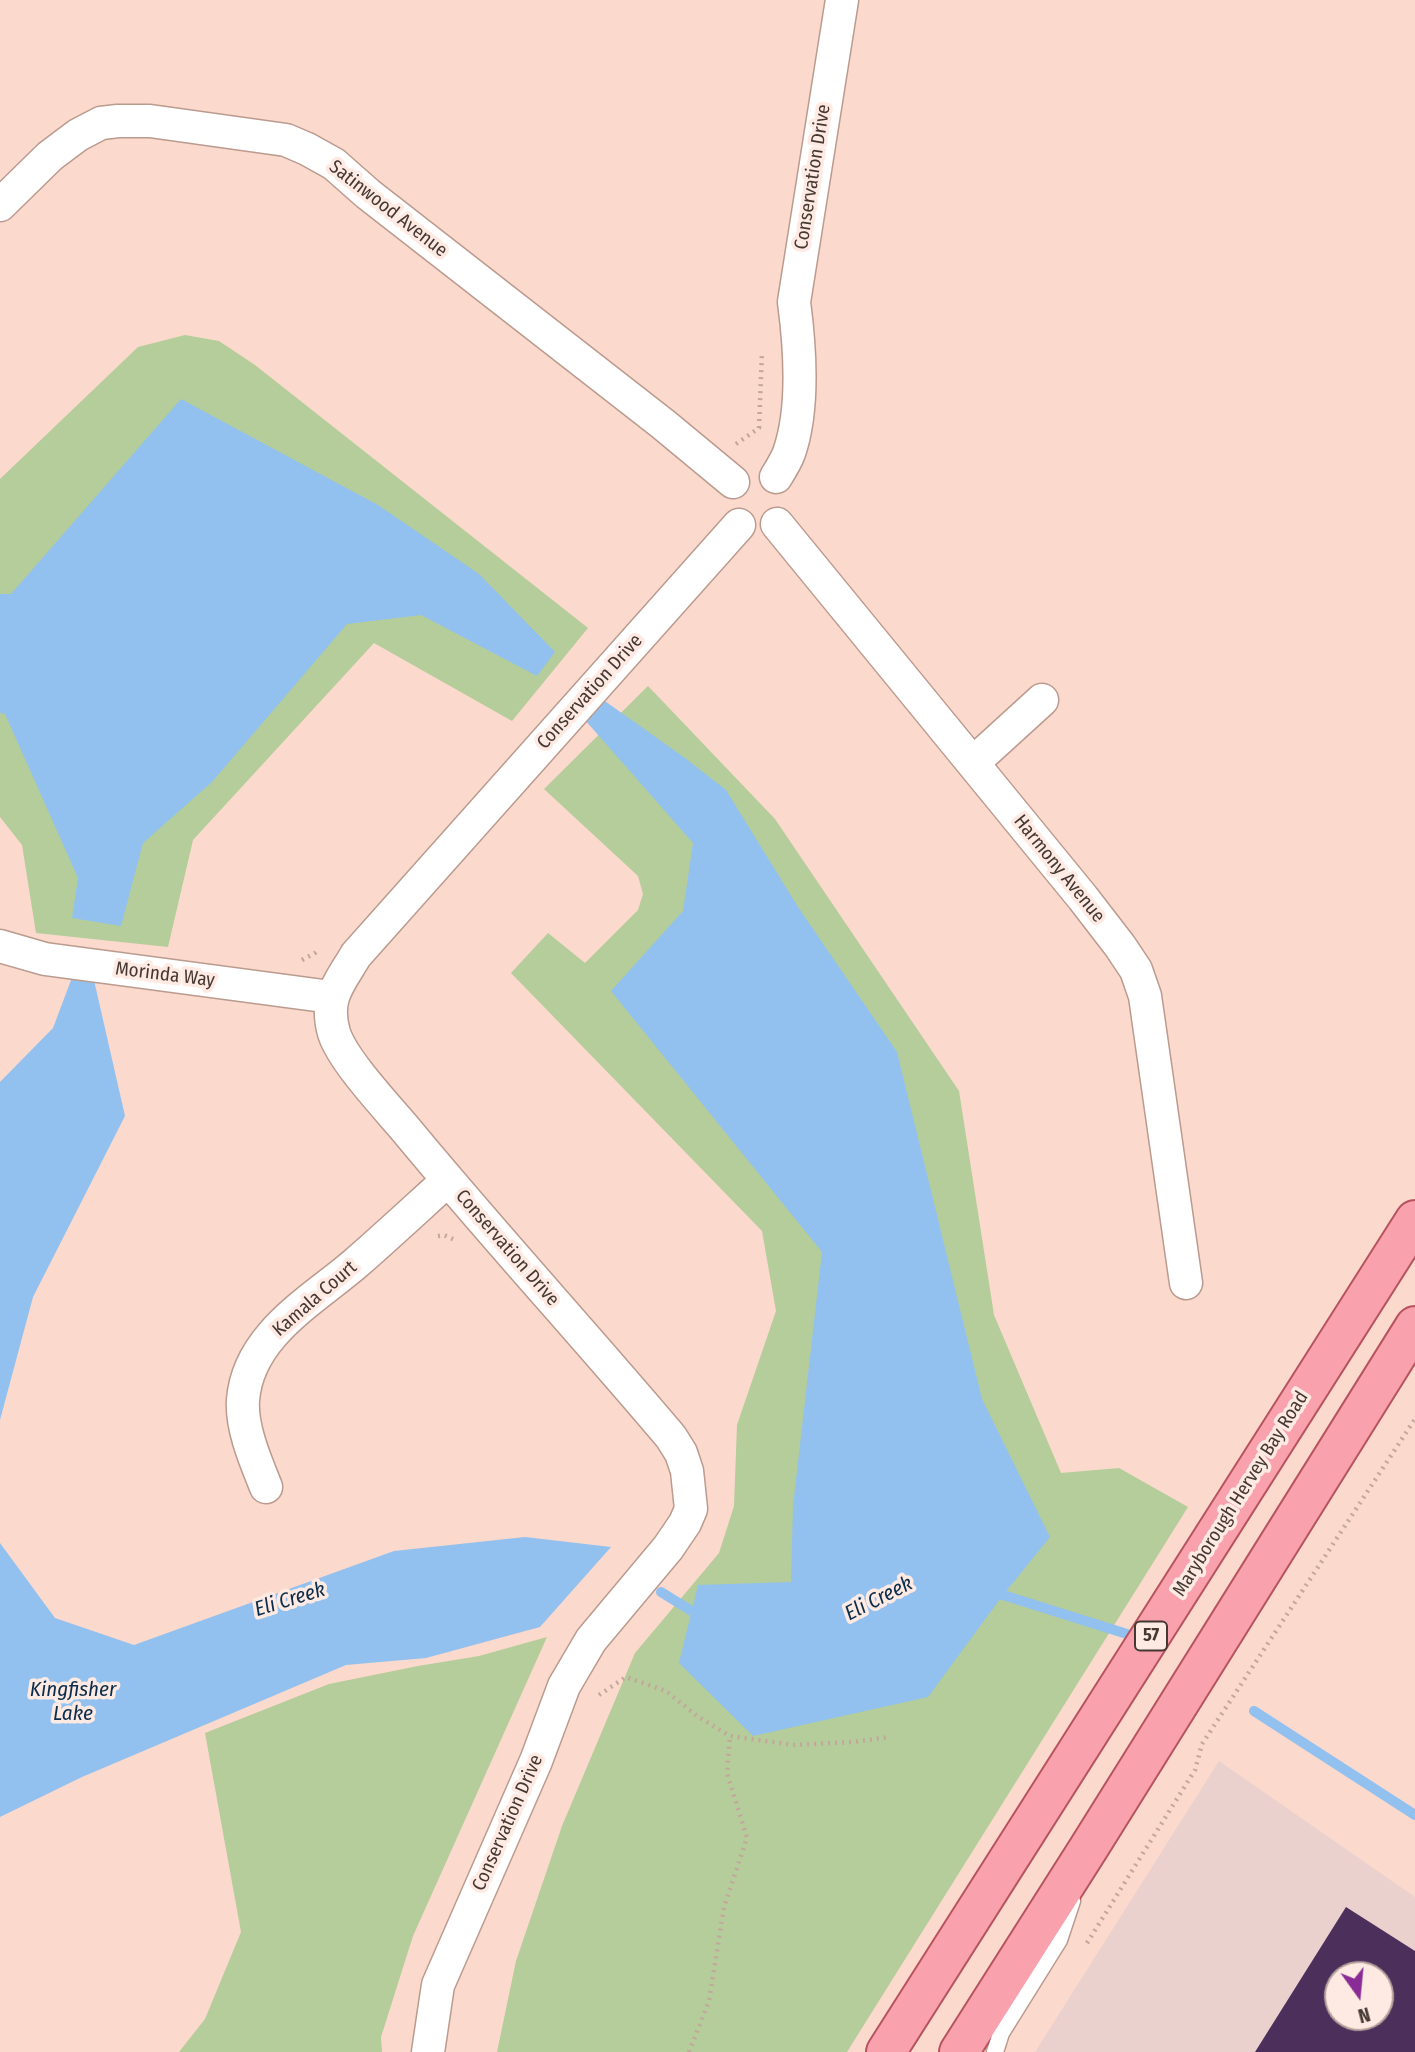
<!DOCTYPE html>
<style>
body{margin:0}
#map{position:relative;width:1415px;height:2052px;overflow:hidden;background:#fbd9cc;font-family:"Fira Sans Condensed",sans-serif}
canvas{display:block}
.north{position:absolute;left:1324px;top:1961px;width:70px;height:70px;box-sizing:border-box;background:#feeae2;border:2px solid #b4a39c;border-radius:50%;rotate:165deg;font-size:19px;font-weight:700;line-height:28px;text-align:center;color:#453833}
.north::after{content:'';display:block;margin:auto;width:24px;height:32px;background:#8a2c96;clip-path:polygon(50% 0,100% 100%,50% 72%,0 100%)}
</style>
<div id="map">
<canvas width="1415" height="2052"></canvas>
<div class="north">N</div>
</div>
<script>
const ctx = document.querySelector('canvas').getContext('2d');
ctx.lineJoin = 'round';
function paint(path, color) {
  ctx.fillStyle = color;
  ctx.fill(path, 'evenodd');
}
function trace(path, color, width, dash) {
  ctx.strokeStyle = color;
  ctx.lineWidth = width;
  ctx.lineCap = dash ? 'butt' : 'round';
  ctx.setLineDash(dash || []);
  ctx.stroke(path);
}
function drawText(font, color, halo, rows, align = 'center') {
  ctx.font = font + ' "Fira Sans Condensed",sans-serif';
  ctx.lineWidth = 7;
  ctx.setLineDash([]);
  ctx.textBaseline = 'middle';
  ctx.strokeStyle = halo;
  ctx.fillStyle = color;
  for (const [text, x, y, turn = 0] of rows) {
    ctx.save();
    ctx.translate(x, y);
    ctx.rotate((+turn || 0) * Math.PI / 180);
    ctx.textAlign = isNaN(turn) ? turn : align;
    if (halo) ctx.strokeText(text, 0, 0);
    ctx.fillText(text, 0, 0);
    ctx.restore();
  }
}
const commercial = new Path2D(`
 M 1219,1761 L 1415,1897 L 1415,2052 L 1035,2052 ZM 1338,1975 L 1380,1975 L 1380,2017 L 1338,2017 Z`);
const green = new Path2D(`
 M 185,335 L 219,341 L 255,365 L 588,628 L 512,721 L 374,643 L 193,840 L 168,947 L 36,933 L 22,845 L 0,817 L 0,479 L 138,347 Z
 M 648,686 L 775,819 L 959,1091 L 994,1315 L 1061,1473 L 1119,1468 L 1188,1507 L 847,2052 L 497,2052 L 516,1961 L 562,1826 L 635,1653 L 719,1553 L 734,1506 L 737,1425 L 776,1311 L 762,1231 L 511,973 L 548,933 L 585,963 L 638,910 L 643,894 L 638,876 L 544,789 Z
 M 547,1637 L 413,1936 L 381,2037 L 382,2052 L 179,2052 L 205,2019 L 241,1932 L 205,1733 L 329,1684 L 418,1666 L 479,1656 Z`);
const water = new Path2D(`
 M 181,399 L 378,505 L 479,574 L 555,652 L 537,676 L 421,615 L 347,624 L 212,782 L 143,843 L 121,926 L 72,918 L 78,878 L 5,714 L 0,713 L 0,594 L 11,594 Z
 M 602,699 L 685,758 L 726,790 L 798,907 L 897,1052 L 982,1399 L 1050,1537 L 1003,1595 L 928,1697 L 753,1736 L 679,1663 L 698,1585 L 791,1582 L 793,1506 L 822,1252 L 611,991 L 683,911 L 693,843 L 585,720 Z
 M 76,967 L 91,967 L 125,1116 L 33,1297 L 0,1420 L 0,1082 L 53,1028 Z
 M 525,1537 L 611,1547 L 540,1627 L 426,1658 L 346,1665 L 82,1777 L 0,1817 L 0,1543 L 55,1618 L 134,1645 L 394,1551 Z`);
const stream = new Path2D(`
 M 661,1592 L 703,1618
 M 988,1594 L 1003,1595 L 1127,1634
 M 1254,1711 L 1415,1815`);
const building = new Path2D(`
 M 1346,1907 L 1415,1951 L 1415,2052 L 1255,2052 ZM 1338,1975 L 1380,1975 L 1380,2017 L 1338,2017 Z`);
const path = new Path2D(`
 M 736,444 L 759,428 L 762,352
 M 302,960 L 315,953 L 318,950
 M 438,1236 L 444,1235 L 455,1240
 M 599,1695 L 626,1677 L 666,1691 L 697,1716 L 730,1736 L 793,1745 L 852,1742 L 890,1737
 M 1087,1943 L 1195,1770 L 1202,1744 L 1415,1419
 M 689,2052 L 709,2001 L 724,1907 L 747,1838 L 727,1773 L 730,1736`);
const service = new Path2D(`
 M 995,2052 L 1001,2033 L 1059,1940 L 1072,1901`);
const minor = new Path2D(`
 M 0,205 L 50,156 L 78,135 L 101,123 L 118,121 L 150,121 L 286,140 L 307,149 L 334,164 L 368,194 L 663,424 L 733,482
 M 776,477 C 781,469 786,461 789,453 C 804,410 800,347 794,302 L 842,0
 M 777,524 L 1083,898 L 1120,946 L 1136,970 L 1145,996 L 1186,1283
 M 974,762 L 1042,700
 M 0,946 L 45,959 L 331,997
 M 266,1487 C 256,1462 241,1428 243,1400 C 248,1335 312,1301 356,1263 C 387,1236 417,1208 448,1180
 M 428,2052 L 438,1985 L 536,1761 L 564,1686 L 591,1640 L 668,1548 L 685,1523 L 691,1509 L 687,1471 L 681,1453 L 671,1437 C 584,1334 493,1235 407,1131 C 387,1107 343,1061 334,1033 C 324,998 339,984 356,955 L 739,525`);
const primary = new Path2D(`
 M 886,2052 L 1415,1220
 M 959,2052 L 1088,1849 L 1415,1326`);
const shields = [
 [1151,1636,32]
];
const shieldNames = [
 ["57",1151,1636]
];
const streetNames = [
 ["Conservation Drive",813,177,-81],
 ["Satinwood Avenue",388,209,38],
 ["Conservation Drive",590,692,-48],
 ["Harmony Avenue",1059,869,51],
 ["Morinda Way",165,975,7],
 ["Conservation Drive",507,1248,49],
 ["Kamala Court",315,1299,-41],
 ["Maryborough Hervey Bay Road",1241,1494,-58],
 ["Conservation Drive",508,1823,-66]
];
const waterNames = [
 ["Eli Creek",879,1599,-27],
 ["Eli Creek",290,1600,-17],
 ["Kingfisher",73,1690],
 ["Lake",73,1714]
];
paint(commercial, '#ebd1ce');
paint(green, '#b4cd9a');
paint(water, '#92c1ef');
trace(stream, '#92c1ef', 10);
paint(building, '#4d2f5b');
trace(service, '#bb9b8f', 19);
trace(minor, '#bb9b8f', 35);
trace(primary, '#b7535f', 42);
trace(path, '#c3a79d', 4.5, [2, 5]);
trace(service, '#fff', 16);
trace(minor, '#fff', 32);
trace(primary, '#f9a1ad', 38);
for (const [x, y, w] of shields) {
  const box = new Path2D();
  box.roundRect(x - w / 2, y - 14.5, w, 29, 5);
  ctx.fillStyle = '#feeae2';
  ctx.fill(box);
  trace(box, '#453833', 2);
}
drawText('bold 18px', '#453833', null, shieldNames);
drawText('19px', '#453833', '#feeae2', streetNames);
drawText('italic 21px', '#0a2d4b', '#feeae2', waterNames);
</script>
